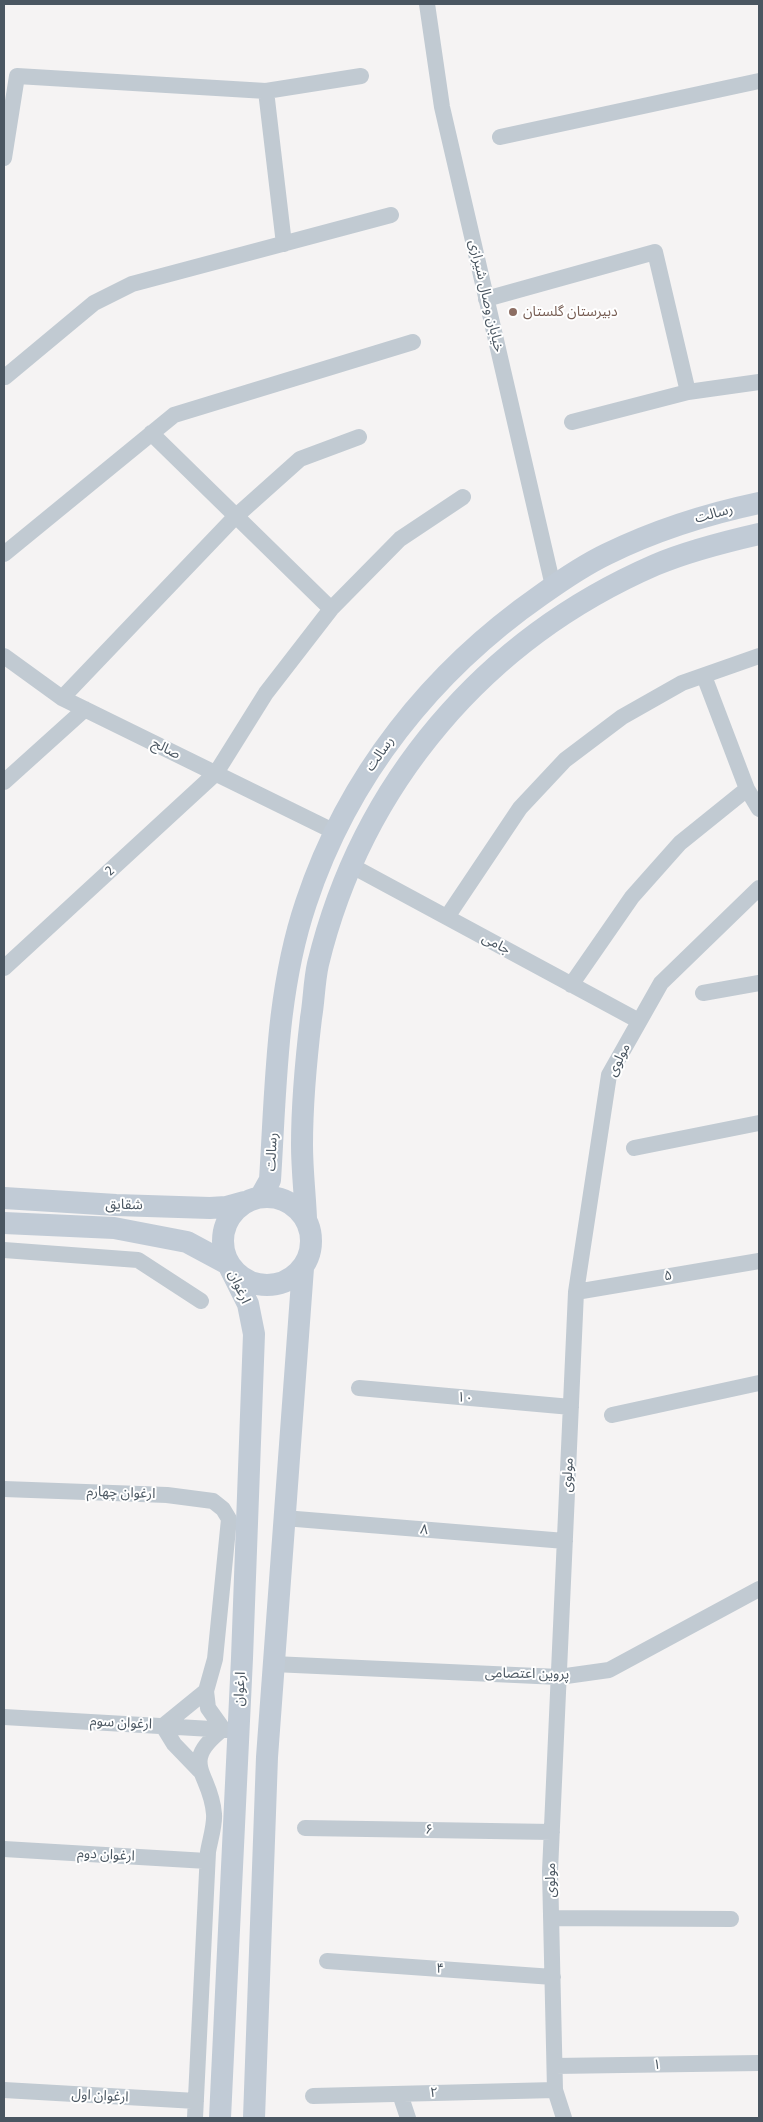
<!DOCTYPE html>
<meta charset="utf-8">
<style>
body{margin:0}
#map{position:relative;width:763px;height:2122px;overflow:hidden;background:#f5f3f3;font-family:"Fira Sans Condensed",sans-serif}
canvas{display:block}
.frame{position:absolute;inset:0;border:5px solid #4a5661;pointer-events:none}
</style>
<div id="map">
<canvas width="763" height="2122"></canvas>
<div class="frame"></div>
</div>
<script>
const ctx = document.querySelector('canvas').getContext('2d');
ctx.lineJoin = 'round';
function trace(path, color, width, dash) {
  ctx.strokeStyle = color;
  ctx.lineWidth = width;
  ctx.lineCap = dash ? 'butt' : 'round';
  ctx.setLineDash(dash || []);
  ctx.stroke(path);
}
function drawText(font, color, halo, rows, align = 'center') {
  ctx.font = font + ' "Fira Sans Condensed","Noto Sans Arabic",sans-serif';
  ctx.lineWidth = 4;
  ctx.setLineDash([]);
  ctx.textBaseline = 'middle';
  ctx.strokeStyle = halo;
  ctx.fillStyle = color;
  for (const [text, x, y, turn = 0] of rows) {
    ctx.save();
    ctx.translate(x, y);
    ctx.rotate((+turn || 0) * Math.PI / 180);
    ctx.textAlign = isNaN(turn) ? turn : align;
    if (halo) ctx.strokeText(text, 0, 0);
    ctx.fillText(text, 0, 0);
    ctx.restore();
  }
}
const minor = new Path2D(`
 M 427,4 L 442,107 L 553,586
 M 266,91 L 361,76
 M 500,137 L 759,81
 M 4,158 L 17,76 L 266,91 L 284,244
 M 486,299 L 655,252 L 688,392
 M 5,377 L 94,303 L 132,284 L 391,215
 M 572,422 L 688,392 L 759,382
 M 151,433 L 331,609
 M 4,554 L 174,415 L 413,342
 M 4,656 L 62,698 L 335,832
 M 704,676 L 747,789 L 759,809
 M 62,698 L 234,518 L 300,459 L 359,437
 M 4,782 L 85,709
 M 352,866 L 639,1021
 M 447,917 L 520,808 L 565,760 L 622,717 L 682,683 L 759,656
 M 4,968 L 216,773 L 266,693 L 331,609 L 400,539 L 463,497
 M 571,985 L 632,897 L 680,843 L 747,789
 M 703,993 L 759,983
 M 634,1148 L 759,1123
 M 4,1250 L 138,1260 L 201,1301
 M 576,1292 L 759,1261
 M 359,1388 L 571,1407
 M 612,1415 L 759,1383
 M 4,1489 L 167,1495 L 213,1501 L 223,1509 L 229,1519 L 215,1659 L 206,1691 L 208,1708 L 223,1729 C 178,1764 211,1772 214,1814 C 215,1825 210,1840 208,1852 L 195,2118
 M 284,1518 L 565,1541
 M 273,1664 L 559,1677 L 609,1670 L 759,1589
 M 4,1717 L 229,1730
 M 200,1771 L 174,1744 L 163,1726 L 206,1691
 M 305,1828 L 552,1832
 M 4,1849 L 207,1861
 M 551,1918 L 731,1919
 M 327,1961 L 553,1977
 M 555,2066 L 759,2063
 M 4,2090 L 196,2101
 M 400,2094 L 408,2118
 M 313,2096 L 555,2090
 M 564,2118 L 555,2090 L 550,1871 L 576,1292 L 609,1075 L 661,983 L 759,888`);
const secondary = new Path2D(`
 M 261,1196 L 270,1180 C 276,1087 276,992 306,903 C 348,776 432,671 541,595 C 562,580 584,565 607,554 C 656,530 707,514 759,503
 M223 1241a44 44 0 1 1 88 0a44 44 0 1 1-88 0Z
 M 4,1198 L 116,1205 L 210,1208 L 226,1207 L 244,1202
 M 306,1218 C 305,1194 302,1170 302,1145 C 302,1103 306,1060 311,1018 C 314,1001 314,982 318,964 C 362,783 485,639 655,565 C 688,551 724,542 759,534
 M 4,1223 L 114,1228 L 187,1242 L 228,1264 L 248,1304 L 254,1334 L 242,1658 L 220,2118
 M 254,2118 L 267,1757 L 303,1268`);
const markers = [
 [513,312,5,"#8d6e63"]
];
const streetNames = [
 ["خیابان وصال شیرازی",486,296,77],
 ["رسالت",714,514,-15],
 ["صالح",166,749,26],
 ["رسالت",380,754,-55],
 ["2",110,871,-43],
 ["جامی",496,944,28],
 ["مولوی",619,1060,-64],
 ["رسالت",272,1152,-87],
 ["شقایق",124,1205,1],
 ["۵",668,1276,-10],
 ["ارغوان",239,1287,66],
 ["۱۰",465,1398,5],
 ["مولوی",568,1475,-87],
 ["ارغوان چهارم",121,1493,2],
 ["۸",424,1530,5],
 ["پروین اعتصامی",527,1674,1],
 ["ارغوان",240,1689,-87],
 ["ارغوان سوم",121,1723,3],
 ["۶",429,1830,1],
 ["ارغوان دوم",106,1855,3],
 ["مولوی",551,1880,-90],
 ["۴",440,1969,4],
 ["۱",657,2065,-1],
 ["۲",434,2093,-1],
 ["ارغوان اول",100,2096,3]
];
const educationNames = [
 ["دبیرستان گلستان",523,312]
];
trace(minor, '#c1cad2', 16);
trace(secondary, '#c1cbd6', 22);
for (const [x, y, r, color] of markers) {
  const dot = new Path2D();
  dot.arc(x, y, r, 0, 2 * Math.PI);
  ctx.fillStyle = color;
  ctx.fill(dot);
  trace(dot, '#fff', 2);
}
drawText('14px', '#4a5661', '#fff', streetNames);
drawText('14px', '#785e54', '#fff', educationNames, 'left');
</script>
